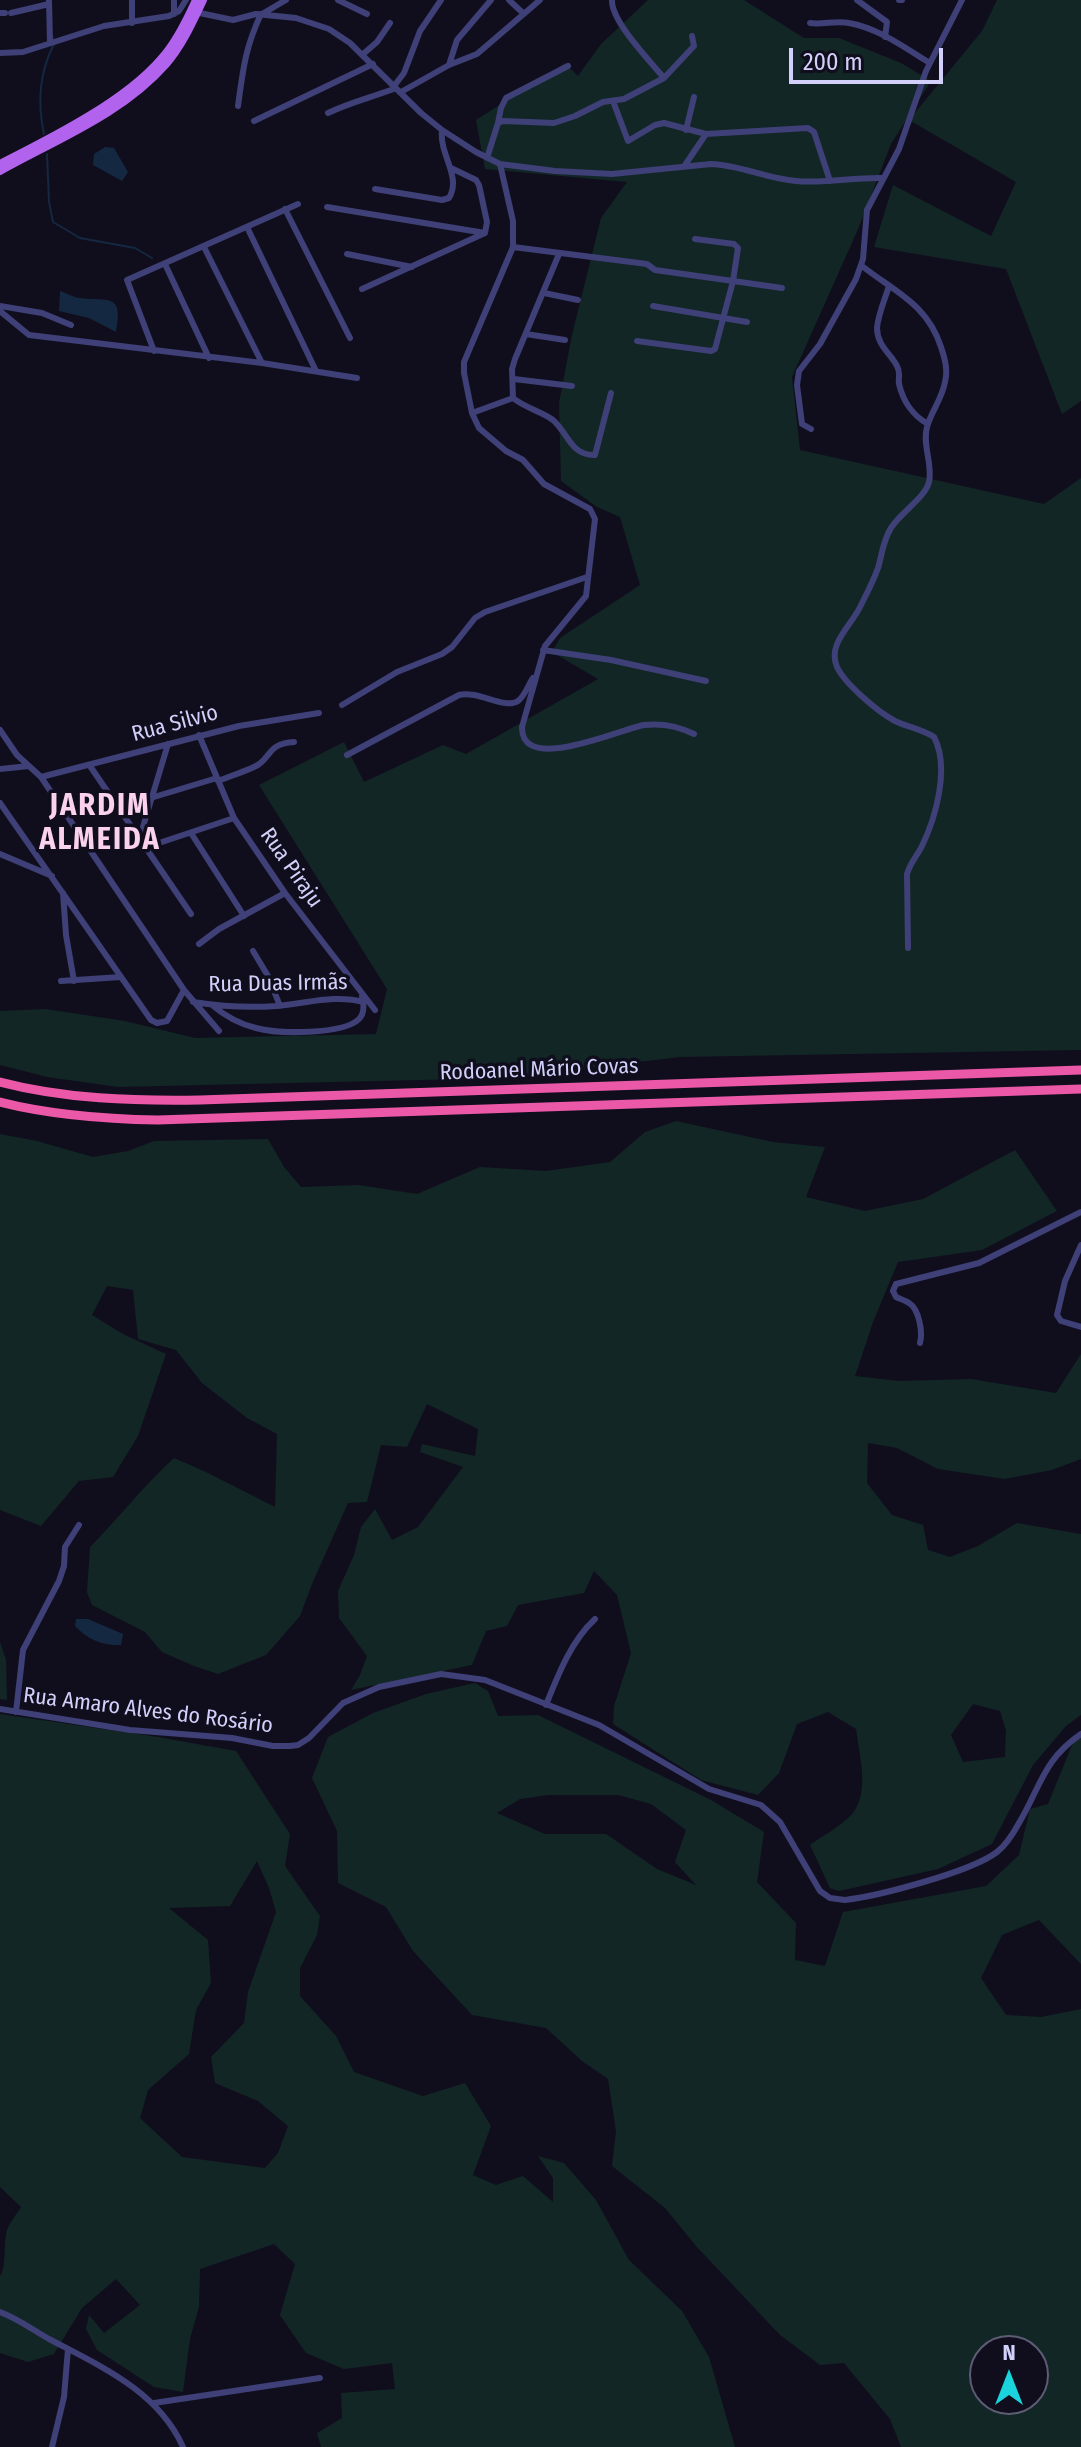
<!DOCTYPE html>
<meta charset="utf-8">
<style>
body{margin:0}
#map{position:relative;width:1081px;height:2447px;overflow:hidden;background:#100e1d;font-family:"Fira Sans Condensed",sans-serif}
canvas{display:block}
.north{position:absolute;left:969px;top:2335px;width:80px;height:80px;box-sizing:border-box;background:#100e1d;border:2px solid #5e5c75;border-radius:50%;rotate:0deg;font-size:22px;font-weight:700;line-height:32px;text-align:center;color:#d2d0fa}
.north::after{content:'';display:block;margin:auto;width:28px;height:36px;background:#19d4dc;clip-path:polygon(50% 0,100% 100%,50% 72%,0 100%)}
.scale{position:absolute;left:789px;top:48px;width:154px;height:36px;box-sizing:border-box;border:4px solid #d2d0fa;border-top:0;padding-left:10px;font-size:24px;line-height:28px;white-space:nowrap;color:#d2d0fa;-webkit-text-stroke:6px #100e1d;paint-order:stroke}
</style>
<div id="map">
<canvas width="1081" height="2447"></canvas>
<div class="north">N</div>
<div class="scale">200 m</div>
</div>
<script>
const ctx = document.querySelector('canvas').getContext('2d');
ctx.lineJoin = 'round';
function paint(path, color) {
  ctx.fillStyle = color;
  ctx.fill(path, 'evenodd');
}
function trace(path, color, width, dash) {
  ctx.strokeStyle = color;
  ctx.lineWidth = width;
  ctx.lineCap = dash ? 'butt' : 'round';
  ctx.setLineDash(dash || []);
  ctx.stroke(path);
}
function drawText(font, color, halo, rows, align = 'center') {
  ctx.font = font + ' "Fira Sans Condensed",sans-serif';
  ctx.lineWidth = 7;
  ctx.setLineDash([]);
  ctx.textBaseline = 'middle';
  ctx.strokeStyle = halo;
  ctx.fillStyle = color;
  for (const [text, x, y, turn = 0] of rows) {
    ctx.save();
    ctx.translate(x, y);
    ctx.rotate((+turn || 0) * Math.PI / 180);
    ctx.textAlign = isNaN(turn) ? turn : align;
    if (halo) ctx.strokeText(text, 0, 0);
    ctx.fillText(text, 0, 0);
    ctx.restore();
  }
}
const green = new Path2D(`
 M 648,0 L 744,0 L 804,38 L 839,38 L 901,63 L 931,81 L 891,144 L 859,227 L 792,377 L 800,450 L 1044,504 L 1081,478 L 1081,1050 L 680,1057 L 506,1078 L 118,1087 L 47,1077 L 0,1065 L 0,1011 L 45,1009 L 125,1021 L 195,1038 L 376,1034 L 387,989 L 259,785 L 344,742 L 364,782 L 443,745 L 466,754 L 598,679 L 552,652 L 560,638 L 640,585 L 620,517 L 597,507 L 561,481 L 559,403 L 572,335 L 601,218 L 627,182 L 485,169 L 476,120 L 565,63 L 578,76 L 601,44 Z
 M 997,0 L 1081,0 L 1081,401 L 1062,414 L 1006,269 L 874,247 L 893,185 L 991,236 L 1016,182 L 909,120 L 982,31 Z
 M 676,1121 L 773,1142 L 825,1147 L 806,1197 L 865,1211 L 923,1199 L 1015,1150 L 1057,1211 L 982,1250 L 898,1262 L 873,1322 L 855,1376 L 899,1381 L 971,1379 L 1056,1393 L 1081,1354 L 1081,1459 L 1052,1470 L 1005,1479 L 938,1469 L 897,1448 L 868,1443 L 867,1483 L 892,1515 L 923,1525 L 928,1550 L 950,1557 L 978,1546 L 1017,1523 L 1081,1534 L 1081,1715 L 1066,1726 L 1033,1765 L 992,1844 L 938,1869 L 839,1891 L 830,1888 L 810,1845 C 822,1836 848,1822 855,1810 C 869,1788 859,1753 856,1729 L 828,1712 L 797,1724 L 779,1773 L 758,1795 L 701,1780 L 613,1724 L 614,1706 L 631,1653 L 617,1595 L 594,1571 L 584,1593 L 518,1605 L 507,1626 L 486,1631 L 472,1665 L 351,1690 L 360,1675 L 367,1656 L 339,1618 L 338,1591 L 354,1555 L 361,1527 L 375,1509 L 392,1540 L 418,1527 L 463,1467 L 420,1452 L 422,1444 L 475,1456 L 478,1429 L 427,1404 L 407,1447 L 381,1445 L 367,1502 L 348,1503 L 312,1584 L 300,1616 L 266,1655 L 218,1674 L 194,1666 L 162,1652 L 145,1632 L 92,1605 L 87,1592 L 90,1547 C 119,1518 143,1486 174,1458 L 206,1472 L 275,1507 L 277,1434 L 247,1418 L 202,1383 L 176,1350 L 138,1339 L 133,1290 L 107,1286 L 92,1315 L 123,1334 L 166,1354 L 138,1436 L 113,1477 L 79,1481 L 41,1526 L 0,1510 L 0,1134 L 37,1141 L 93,1157 L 128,1151 L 154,1141 L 268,1139 L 284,1167 L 301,1187 L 359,1185 L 417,1194 L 480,1167 L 546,1171 L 610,1162 L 645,1132 ZM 973,1704 L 1000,1711 L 1006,1731 L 1005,1757 L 963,1762 L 951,1735 Z
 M 0,1642 L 6,1660 L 7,1700 L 0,1699 Z
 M 475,1683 L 488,1691 L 498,1716 L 538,1715 L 711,1800 L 764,1832 L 757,1882 L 796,1923 L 795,1960 L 825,1966 L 843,1912 L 986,1886 L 1019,1855 L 1030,1809 L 1048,1804 L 1074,1740 L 1081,1737 L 1081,1964 L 1039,1920 L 1002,1935 L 981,1978 L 1006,2015 L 1041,2017 L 1081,2009 L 1081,2447 L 901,2447 L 890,2419 L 844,2363 L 820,2365 L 780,2335 L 696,2246 L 665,2208 L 612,2166 L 616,2131 L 608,2079 L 582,2061 L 546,2028 L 472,2015 L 413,1951 L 386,1907 L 338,1883 L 337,1831 L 312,1778 L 328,1737 L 373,1713 L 426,1694 ZM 548,1795 L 618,1795 L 651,1804 L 686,1830 L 675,1862 L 696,1885 L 657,1869 L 606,1834 L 545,1834 L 497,1813 L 520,1799 ZM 985,2351 L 1033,2351 L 1033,2399 L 985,2399 Z
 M 0,1714 L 158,1737 L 236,1751 L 290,1834 L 285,1866 L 320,1916 L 317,1935 L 300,1968 L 300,1996 L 336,2036 L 354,2072 L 423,2096 L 465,2083 L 491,2126 L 473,2175 L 496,2185 L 523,2176 L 553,2202 L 553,2178 L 538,2156 L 564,2163 L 596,2200 L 629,2260 L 682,2311 L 709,2357 L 735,2447 L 321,2447 L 317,2433 L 342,2418 L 341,2393 L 395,2389 L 392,2363 L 344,2369 L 306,2353 L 280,2315 L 295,2264 L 274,2244 L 200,2269 L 199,2307 L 190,2339 L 183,2392 L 154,2387 L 97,2350 L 86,2329 L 89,2315 L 104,2333 L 140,2305 L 116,2279 L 82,2308 L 54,2354 L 28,2362 L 0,2353 L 0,2276 C 7,2266 3,2244 7,2230 C 10,2222 16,2215 21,2207 L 0,2187 ZM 257,1861 L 269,1888 L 276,1912 L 248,1992 L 244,2023 L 211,2057 L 215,2083 L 258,2101 L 288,2126 L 278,2153 L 265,2168 L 182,2157 L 140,2118 L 148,2090 L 189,2054 L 196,2010 L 211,1983 L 208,1940 L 169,1908 L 230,1906 Z`);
const water = new Path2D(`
 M 105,147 L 114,148 L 128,172 L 122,181 L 93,165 L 94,154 Z
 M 60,291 C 66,293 73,297 79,298 C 107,302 124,291 116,332 L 89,318 L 59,311 Z
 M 76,1619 L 88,1619 L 123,1634 L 121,1645 C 102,1646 87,1639 75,1626 Z`);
const stream = new Path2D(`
 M 44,134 C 37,102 39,73 54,44 L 52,35
 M 47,154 L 49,202 L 53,222 L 80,238 L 135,248 L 152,258`);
const minor = new Path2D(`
 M 49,0 L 50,43
 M 132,0 L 132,23
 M 174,0 L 174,14
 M 338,0 L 367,14
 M 509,0 L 524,14
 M 612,0 C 611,21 649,60 664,78
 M 857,0 L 887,22 L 885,37
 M 899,0 L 902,0
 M 195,12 L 233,20 L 256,14 L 296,18 L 329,29 L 350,43 L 421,113 L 442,130 L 476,152 L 500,164 L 555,171 L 612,174 L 711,164 C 741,165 767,179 796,181 C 825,184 854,177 883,178
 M 0,13 L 5,13
 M 11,13 L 49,4
 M 262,14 L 286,0
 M 810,23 C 823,25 836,20 849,23 C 878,28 905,48 930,63
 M 0,53 L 23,52 L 104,26 L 169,16 L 179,11 L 186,0
 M 362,55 L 377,42 L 390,23
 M 449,65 L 457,40 L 491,0
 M 394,86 L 404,73 L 420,31 L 441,0
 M 401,92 L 449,65 L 477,54 L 540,0
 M 613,101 L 628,141 L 655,125 L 664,123 L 706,134
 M 238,106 C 243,70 245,48 261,14
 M 328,113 C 351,102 373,97 396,88
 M 254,121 L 373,64
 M 498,123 L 501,108 L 506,98 L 568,66
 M 686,130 L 694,97
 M 487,158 L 498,123 L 503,121 L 554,123 L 575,116 L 603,102 L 624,99 L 664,78 L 694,46 L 692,36
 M 500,164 L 513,221 L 513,247 L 464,362 L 464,373 L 472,413 L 479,428 L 506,451 L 523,460 L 544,484 L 590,509 L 595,519 L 586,596 L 545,646 L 522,727 C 521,775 620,729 644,725 C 661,723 678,726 694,734
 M 685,165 L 706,134 L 808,128 L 814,132 L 830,181
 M 451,168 L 476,180 L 479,185 L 487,222 L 485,233
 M 375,189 L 442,200 L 449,198 C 462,176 439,155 442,130
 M 327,207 L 485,233 L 362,289
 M 285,209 L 350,338
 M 247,227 L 316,371
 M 204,247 L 262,363
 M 513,247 L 647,264 L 655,270 L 733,281 L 738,248 L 734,244 L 695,239
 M 347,254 L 412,267
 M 165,264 L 209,358
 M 862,266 C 895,292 927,304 941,347 C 945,359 948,370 945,382 C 942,399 931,412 927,427 C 922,445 933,464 929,482 C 925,498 900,513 891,528 C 883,540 882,555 878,568 C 873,582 866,595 860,607 C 851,626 827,644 837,667 C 845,684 878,712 895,721 C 907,727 922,729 934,737 C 950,767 936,817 922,846 C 917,856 910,863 907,874 L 908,948
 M 889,286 C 885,299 878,315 877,328 C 877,345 890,353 897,366 C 901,373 898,378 899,384 C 903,401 913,416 928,424
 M 544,293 L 578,300
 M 0,306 L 42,313 L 71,325
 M 653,306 L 747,322
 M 0,311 L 29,335 L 262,363 L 357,378
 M 526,334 L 565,340
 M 637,341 L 711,351 L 715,349 L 733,281 L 782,288
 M 154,351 L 127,280 L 298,204
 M 514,379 L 572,386
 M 513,398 C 525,408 541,411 553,420 C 568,433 571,456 595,455 L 611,393
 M 472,413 L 513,398 L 512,369 L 515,359 L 559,254
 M 811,429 L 802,424 L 797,385 L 799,371 L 820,344 L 856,279 L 863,259 L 867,210 L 899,149 L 926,71 L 962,0
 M 543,650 L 611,660 L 706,681
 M 342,705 L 397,672 L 442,654 L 452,647 L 475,618 L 485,612 L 587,577
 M 0,730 L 17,755 L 29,766
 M 199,735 L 234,818 L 285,893 L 375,1010
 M 347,755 L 459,695 C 479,690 504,710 518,701 C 525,696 528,685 533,678
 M 90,766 L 191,914
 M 0,769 L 29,766 L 41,777 L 184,990 L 219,1031
 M 41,777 L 239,726 L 319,713
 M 218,781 C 230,776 244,772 256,766 C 271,758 268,743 294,742
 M 154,797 L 217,778
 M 0,803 L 151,1020 L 157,1023 L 167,1021 L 184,990
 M 191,833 L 244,916
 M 139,840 L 168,744
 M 144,848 L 234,818
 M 0,854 L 52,876
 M 63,893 L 66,935 L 74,981
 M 199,944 L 219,929 L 285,893
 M 253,951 L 268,976 L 280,1006
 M 61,981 L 121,977
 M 193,1002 C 219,1006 250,1008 276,1006 C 306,1004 333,994 364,1002
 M 212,1005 C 225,1016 239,1024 256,1028 C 277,1034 343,1035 359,1019 C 365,1013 364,1004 362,996
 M 1081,1245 L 1065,1281 L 1057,1315 L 1061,1321 L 1081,1327
 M 920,1343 C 923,1332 919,1309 909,1303 C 905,1300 900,1299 896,1297 L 893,1291 L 896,1284 L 979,1263 L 1081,1212
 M 546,1705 C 558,1675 571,1641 595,1619
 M 0,1709 L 130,1730 L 232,1738 L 273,1746 L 290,1746 L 298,1745 L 309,1738 L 343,1703 L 379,1687 L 441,1674 L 485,1680 L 599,1725 L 709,1789 L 761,1805 L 780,1822 L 820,1891 L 830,1898 L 845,1900 C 878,1896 971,1872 997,1852 C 1006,1845 1013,1834 1019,1823 C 1041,1786 1043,1760 1081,1734
 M 16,1712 L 23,1650 L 59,1581 L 64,1566 L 65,1547 L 79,1525
 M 0,2312 C 17,2318 33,2330 49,2339 C 100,2366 158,2391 183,2447
 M 154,2403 L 320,2378
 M 52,2447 L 64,2397 L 68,2349`);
const major = new Path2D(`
 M 0,164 C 51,138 124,102 161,59 C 176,43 187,20 196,0
 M 0,171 C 57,139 122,114 166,64 C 182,46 193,21 203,0`);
const highway = new Path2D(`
 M 0,1082 C 65,1099 133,1101 200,1100 L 1081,1070
 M 0,1102 C 51,1115 105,1119 158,1120 L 1081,1089`);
const streetNames = [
 ["Rua Silvio",175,724,-15],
 ["Rua Piraju",291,868,55],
 ["Rua Duas Irmãs",278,984,-1],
 ["Rodoanel Mário Covas",539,1070,-2],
 ["Rua Amaro Alves do Rosário",148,1711,7]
];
const districtNames = [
 ["JARDIM",100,807],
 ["ALMEIDA",100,841]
];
paint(green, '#122625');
paint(water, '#142841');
trace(stream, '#142841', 2);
trace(minor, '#3e4077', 6);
trace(major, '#b263ed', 8);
trace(highway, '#ec58a8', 9);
drawText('22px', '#d2d0fa', '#100e1d', streetNames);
ctx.letterSpacing = '2px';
drawText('bold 30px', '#fad2ed', '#100e1d', districtNames);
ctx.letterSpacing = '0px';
</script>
